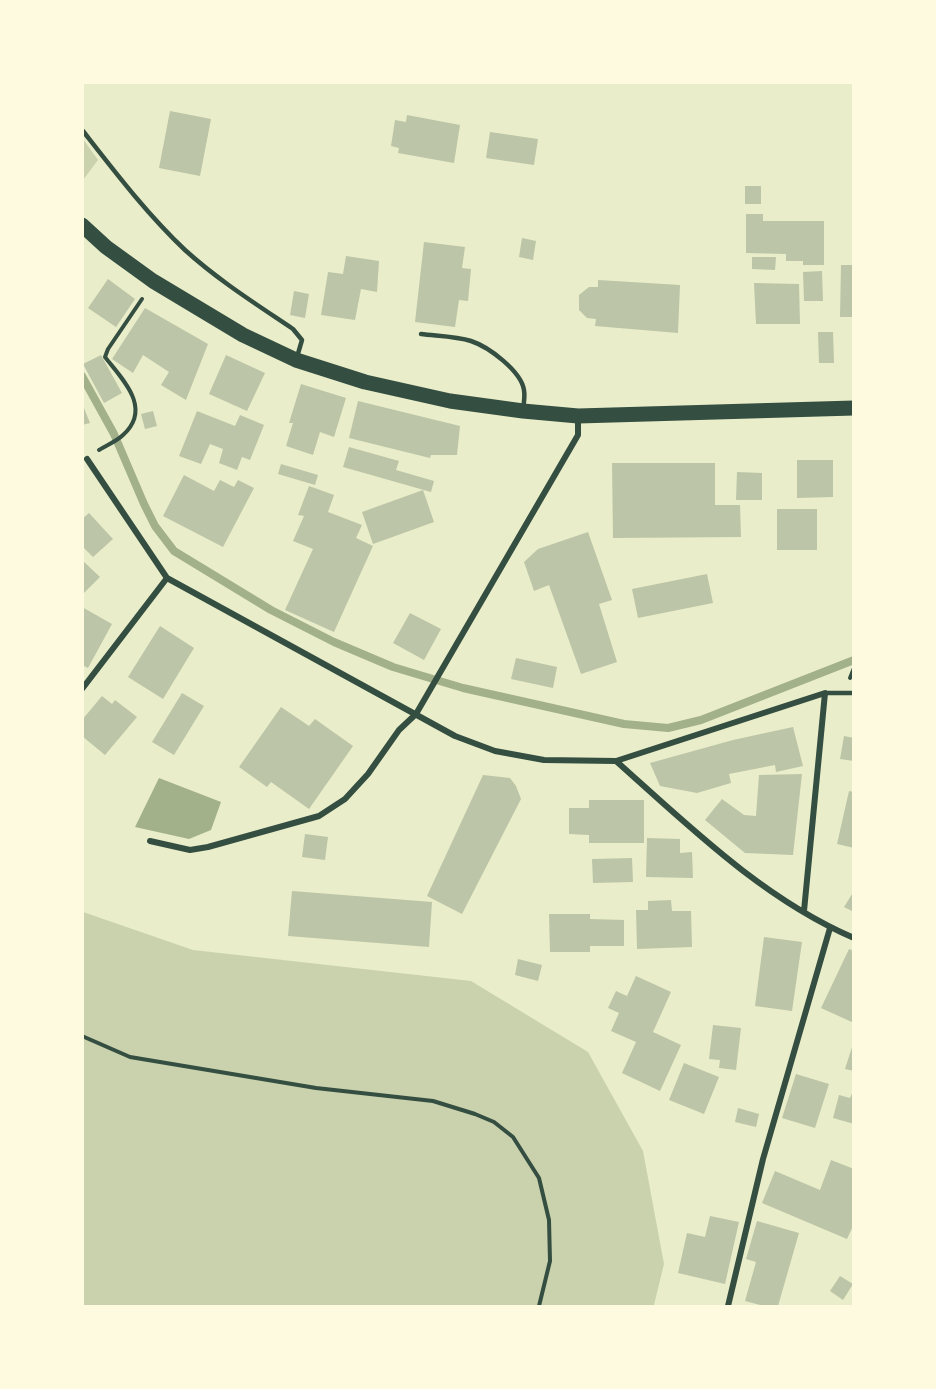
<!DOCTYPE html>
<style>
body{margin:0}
#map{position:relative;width:936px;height:1389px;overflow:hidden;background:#e9edc9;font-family:"Roboto Condensed",sans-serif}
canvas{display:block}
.frame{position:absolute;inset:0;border:84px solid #fefae0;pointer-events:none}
</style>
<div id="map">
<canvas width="936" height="1389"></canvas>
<div class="frame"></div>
</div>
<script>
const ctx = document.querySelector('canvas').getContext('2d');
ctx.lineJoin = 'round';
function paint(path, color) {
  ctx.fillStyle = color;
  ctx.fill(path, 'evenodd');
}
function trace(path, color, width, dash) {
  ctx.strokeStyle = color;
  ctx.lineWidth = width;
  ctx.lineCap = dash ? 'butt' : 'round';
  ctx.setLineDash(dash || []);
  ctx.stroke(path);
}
const green = new Path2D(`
 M 83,139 L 98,160 L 83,180 Z
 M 83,912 L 193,950 L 471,981 L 588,1052 L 643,1151 L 664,1264 L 654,1305 L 83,1306 Z`);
const water = new Path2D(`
 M 159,778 L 221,802 L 211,830 L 189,839 L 135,827 Z`);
const stream = new Path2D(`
 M 82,376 L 114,434 L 144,504 L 155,526 L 174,551 L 271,610 L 334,642 L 393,667 L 463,688 L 624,724 L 668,728 L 701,720 L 854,660`);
const building = new Path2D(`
 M 170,111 L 211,119 L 200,176 L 159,168 Z
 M 407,115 L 460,125 L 454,163 L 398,153 L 399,148 L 391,146 L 395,120 L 406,122 Z
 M 490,132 L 538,139 L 534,165 L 486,158 Z
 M 745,186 L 761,186 L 761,204 L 745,204 Z
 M 746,214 L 763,214 L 763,221 L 824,221 L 824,265 L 803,265 L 803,261 L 786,261 L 786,254 L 746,253 Z
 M 522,238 L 536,241 L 533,260 L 519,257 Z
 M 424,242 L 465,247 L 462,268 L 471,269 L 468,301 L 459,300 L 455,327 L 415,322 Z
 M 346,256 L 379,261 L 377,292 L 361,289 L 355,320 L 321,315 L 328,272 L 343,274 Z
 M 752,257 L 776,257 L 775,270 L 752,269 Z
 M 841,265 L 854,265 L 854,317 L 840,317 Z
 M 822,271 L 823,301 L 804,301 L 803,272 Z
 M 108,279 L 135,299 L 116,327 L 88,308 Z
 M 598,280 L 680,285 L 678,333 L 595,326 L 596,319 L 587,318 L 579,310 L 579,295 L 589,287 L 598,287 Z
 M 754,283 L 799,284 L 800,324 L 756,324 Z
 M 294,291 L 309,294 L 305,318 L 290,315 Z
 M 145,308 L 208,344 L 186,400 L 161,385 L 169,372 L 143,355 L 133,373 L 112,359 Z
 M 818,332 L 833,332 L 834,363 L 819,363 Z
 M 101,355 L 122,393 L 104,403 L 83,364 Z
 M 226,355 L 265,373 L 247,411 L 209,394 Z
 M 301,384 L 346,398 L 334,437 L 320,432 L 313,455 L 286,446 L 293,423 L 289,423 Z
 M 358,401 L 460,426 L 457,455 L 431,455 L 430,458 L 349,438 Z
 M 82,403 L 90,423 L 82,425 Z
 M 153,411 L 157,426 L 145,429 L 141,414 Z
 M 197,411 L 235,426 L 240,415 L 264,425 L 250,460 L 242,457 L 237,470 L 219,463 L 223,449 L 210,444 L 201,464 L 179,456 Z
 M 349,447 L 399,461 L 396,470 L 434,481 L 431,492 L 343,467 Z
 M 797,460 L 833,460 L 833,497 L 797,498 Z
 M 612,463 L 715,463 L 715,505 L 740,505 L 741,537 L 613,538 Z
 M 281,464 L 318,475 L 315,485 L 278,474 Z
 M 737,472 L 762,473 L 762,500 L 736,500 Z
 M 184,475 L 214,491 L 220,480 L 234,487 L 238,480 L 254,488 L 223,547 L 163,516 Z
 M 309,486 L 334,495 L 328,512 L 362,525 L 356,538 L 373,546 L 334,632 L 285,610 L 313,549 L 293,541 L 304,516 L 298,515 Z
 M 423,490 L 434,522 L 373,544 L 362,512 Z
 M 777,509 L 817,509 L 817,550 L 777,550 Z
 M 89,513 L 113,539 L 93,557 L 82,546 L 82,519 Z
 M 588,532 L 612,600 L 599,604 L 617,662 L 581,674 L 549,585 L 534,591 L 524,562 L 538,549 Z
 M 82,560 L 100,577 L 82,595 Z
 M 707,574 L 713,603 L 638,618 L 632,589 Z
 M 82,607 L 112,624 L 88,668 L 82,665 Z
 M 410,613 L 441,629 L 424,660 L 393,643 Z
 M 160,626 L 194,648 L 163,699 L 128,677 Z
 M 516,658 L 557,667 L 553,688 L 511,679 Z
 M 182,693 L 204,706 L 174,755 L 152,742 Z
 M 102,696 L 112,704 L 115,700 L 137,717 L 105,755 L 82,736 L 82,720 Z
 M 281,707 L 309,726 L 315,719 L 353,746 L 309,809 L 271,782 L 267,787 L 239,767 Z
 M 793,727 L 803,766 L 776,772 L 775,765 L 729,774 L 731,783 L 697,793 L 660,786 L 650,763 L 733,740 Z
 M 844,736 L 854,738 L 854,761 L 840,759 Z
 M 802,774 L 793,855 L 745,853 L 705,820 L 722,799 L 744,815 L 756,816 L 759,775 Z
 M 483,775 L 510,778 L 516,786 L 521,799 L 462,914 L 427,896 Z
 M 849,791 L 854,792 L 854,848 L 837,844 Z
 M 589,800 L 644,800 L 644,843 L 589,843 L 589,835 L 569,834 L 569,808 L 589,808 Z
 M 305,834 L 328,837 L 325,860 L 302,857 Z
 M 647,838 L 680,839 L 680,853 L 692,852 L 693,878 L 646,877 Z
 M 632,858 L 633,882 L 593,883 L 592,859 Z
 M 292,891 L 432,902 L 429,947 L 288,936 Z
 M 854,891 L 854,912 L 844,907 Z
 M 671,900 L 672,911 L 691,911 L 692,947 L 637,949 L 636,910 L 648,910 L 648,901 Z
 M 549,914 L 590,914 L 590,919 L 624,920 L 624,946 L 590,946 L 590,952 L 550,952 Z
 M 764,937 L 802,942 L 792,1011 L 755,1006 Z
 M 849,949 L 854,951 L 854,1023 L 821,1008 Z
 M 518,959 L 542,965 L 538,981 L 515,975 Z
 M 636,976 L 671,992 L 653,1032 L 681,1045 L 660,1091 L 622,1073 L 636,1042 L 611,1031 L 619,1013 L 608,1008 L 616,991 L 627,996 Z
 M 713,1025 L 741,1028 L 736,1070 L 719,1068 L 720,1060 L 709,1059 Z
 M 853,1044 L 854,1044 L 854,1071 L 845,1069 Z
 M 684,1063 L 719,1077 L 704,1114 L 669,1100 Z
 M 796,1074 L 829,1084 L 815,1128 L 782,1118 Z
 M 854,1089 L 854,1124 L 833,1118 L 839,1095 L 850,1098 Z
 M 738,1108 L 759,1114 L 756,1127 L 735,1122 Z
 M 831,1160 L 854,1169 L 854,1224 L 847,1239 L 762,1203 L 775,1171 L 820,1190 Z
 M 710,1216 L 739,1222 L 725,1284 L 678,1273 L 687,1233 L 705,1237 Z
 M 757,1221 L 799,1233 L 778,1306 L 764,1306 L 745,1301 L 756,1262 L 746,1259 Z
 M 840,1276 L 853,1284 L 843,1300 L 830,1291 Z`);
const path = new Path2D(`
 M 99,450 C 107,445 117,441 123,435 C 153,408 122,379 105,357 L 108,349 L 142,299
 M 850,678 L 854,668
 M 82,1036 L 130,1057 L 316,1088 L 433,1101 L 475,1114 L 494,1122 L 513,1137 L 539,1178 L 549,1220 L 550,1261 L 539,1306`);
const service = new Path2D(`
 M 83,131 C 115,172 147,214 185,250 C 218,280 256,304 293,329 L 302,340 L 297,357
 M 421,334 C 437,336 456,336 471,341 C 489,347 521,371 524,390 C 525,396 524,403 523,409
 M 825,693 L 854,693`);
const minor = new Path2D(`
 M 87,459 L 167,578 L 455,736 L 495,751 L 544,760 L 616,761 C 689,826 763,899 854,938
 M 82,689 L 167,578
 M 616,761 L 825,693 L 804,911
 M 150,841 L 190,850 L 208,847 L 319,816 L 345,799 L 368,774 L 399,730 L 416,714 L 578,435 L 578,416
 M 728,1306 L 763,1159 L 830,928`);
const primary = new Path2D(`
 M 82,225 L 106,247 L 153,281 L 243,335 L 296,360 L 365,382 L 450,401 L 523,411 L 578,416 L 854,408`);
paint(green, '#cad2ad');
paint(water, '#a3b18a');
trace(stream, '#a3b18a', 8);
paint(building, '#bcc5a7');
trace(path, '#344e41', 4);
trace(service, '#344e41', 4.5);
trace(minor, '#344e41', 6);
trace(primary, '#344e41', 15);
</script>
